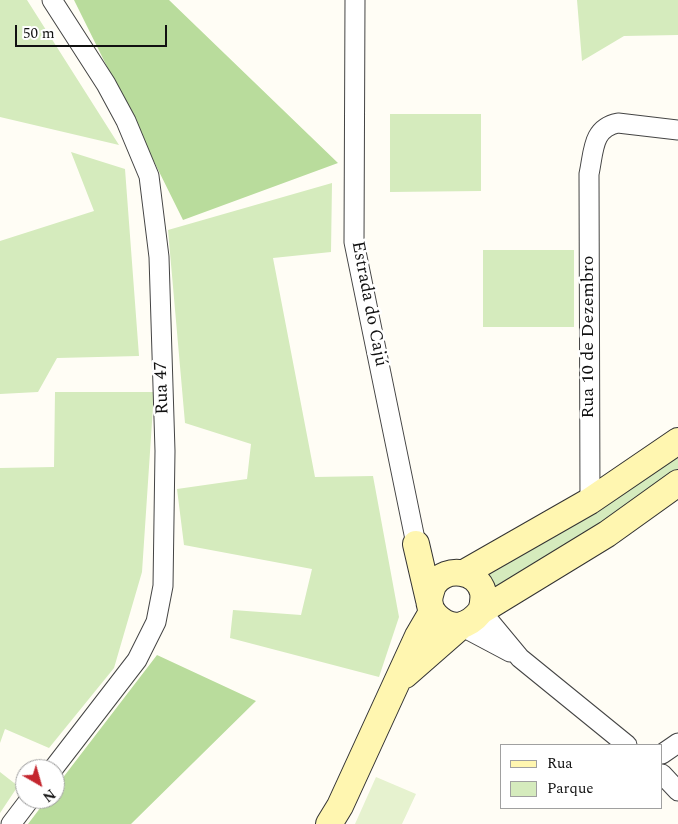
<!DOCTYPE html>
<meta charset="utf-8">
<style>
body{margin:0}
#map{position:relative;width:678px;height:824px;overflow:hidden;background:#fffdf5;font-family:Spectral,serif}
canvas{display:block}
.legend{position:absolute;left:500px;top:744px;width:162px;height:65px;box-sizing:border-box;background:#fff;border:1px solid #a0a0a0;margin:0;padding:6px 9px;list-style:none;font-size:15px;color:#111}
.legend li{display:flex;align-items:center;gap:10px;height:25px}
.legend b{width:25px;border:1px solid #a0a0a0}
.north{position:absolute;left:15px;top:759px;width:50px;height:50px;box-sizing:border-box;background:#fff;border:1px solid #a0a0a0;border-radius:50%;rotate:142deg;font-size:14px;font-weight:700;line-height:20px;text-align:center;color:#111}
.north::after{content:'';display:block;margin:auto;width:18px;height:22px;background:#c4262e;clip-path:polygon(50% 0,100% 100%,50% 72%,0 100%)}
.scale{position:absolute;left:15px;top:25px;width:152px;height:22px;box-sizing:border-box;border:2px solid #111;border-top:0;padding-left:6px;font-size:15px;line-height:18px;white-space:nowrap;color:#111;-webkit-text-stroke:4px #fff;paint-order:stroke}
</style>
<div id="map">
<canvas width="678" height="824"></canvas>
<ul class="legend">
<li><b style="height:6px;background:#fff6b0"></b>Rua</li>
<li><b style="height:14px;background:#d5ebbd"></b>Parque</li>
</ul>
<div class="north">N</div>
<div class="scale">50 m</div>
</div>
<script>
const ctx = document.querySelector('canvas').getContext('2d');
ctx.lineJoin = 'round';
function paint(path, color) {
  ctx.fillStyle = color;
  ctx.fill(path, 'evenodd');
}
function trace(path, color, width, dash) {
  ctx.strokeStyle = color;
  ctx.lineWidth = width;
  ctx.lineCap = dash ? 'butt' : 'round';
  ctx.setLineDash(dash || []);
  ctx.stroke(path);
}
function drawText(font, color, halo, rows, align = 'center') {
  ctx.font = font + ' Spectral,serif';
  ctx.lineWidth = 5;
  ctx.setLineDash([]);
  ctx.textBaseline = 'middle';
  ctx.strokeStyle = halo;
  ctx.fillStyle = color;
  for (const [text, x, y, turn = 0] of rows) {
    ctx.save();
    ctx.translate(x, y);
    ctx.rotate((+turn || 0) * Math.PI / 180);
    ctx.textAlign = isNaN(turn) ? turn : align;
    if (halo) ctx.strokeText(text, 0, 0);
    ctx.fillText(text, 0, 0);
    ctx.restore();
  }
}
const green = new Path2D(`
 M 0,0 L 27,0 L 119,145 L 0,117 Z
 M 577,0 L 678,0 L 678,35 L 624,36 L 582,61 Z
 M 390,114 L 481,114 L 481,191 L 390,192 Z
 M 71,152 L 125,169 L 139,356 L 57,358 L 38,392 L 0,394 L 0,241 L 94,211 Z
 M 332,183 L 331,252 L 273,258 L 315,477 L 373,476 L 399,617 L 379,677 L 230,638 L 233,610 L 301,615 L 312,569 L 184,545 L 177,489 L 247,479 L 251,444 L 185,423 L 168,230 Z
 M 483,250 L 574,250 L 574,327 L 483,327 Z
 M 55,392 L 154,392 L 142,572 L 114,668 L 49,748 L 5,729 L 0,743 L 0,468 L 54,467 Z
 M 678,446 L 678,469 L 498,593 L 487,571 Z
 M 0,772 L 18,786 L 0,813 Z`);
const forest = new Path2D(`
 M 74,0 L 169,0 L 338,163 L 183,220 Z
 M 157,655 L 256,701 L 131,824 L 28,824 L 47,799 L 55,799 L 55,788 Z`);
const pitch = new Path2D(`
 M 376,777 L 416,794 L 402,824 L 355,824 Z`);
const street = new Path2D(`
 M 52,0 L 106,84 L 126,121 L 149,176 L 159,257 L 165,451 L 163,586 L 156,622 L 137,660 L 53,769
 M 355,0 L 354,242 L 416,544
 M 590,501 L 589,174 C 594,151 592,128 618,123 L 678,130
 M 481,611 L 520,658 L 627,745
 M 461,626 L 510,652
 M 662,754 L 678,743
 M 662,774 L 678,791
 M 11,824 L 30,799`);
const secondary = new Path2D(`
 M 416,544 L 429,600
 M 464,573 L 590,501 L 678,441
 M 481,611 C 483,605 484,598 483,592 C 477,570 447,566 434,584 C 432,587 431,592 430,595 C 428,603 431,611 436,616 C 452,632 468,627 481,611 L 607,534 L 678,483
 M 405,675 L 461,626
 M 329,824 L 340,806 L 418,636 L 432,612`);
const streetNames = [
 ["Estrada do Cajú",368,304,79],
 ["Rua 10 de Dezembro",589,337,-90],
 ["Rua 47",163,388,-92]
];
paint(green, '#d5ebbd');
paint(forest, '#b9dc9c');
paint(pitch, '#e6f2cf');
trace(street, '#444', 21);
trace(secondary, '#333', 28);
trace(street, '#fff', 19);
trace(secondary, '#fff6b0', 26);
drawText('18px', '#111', '#fff', streetNames);
</script>
